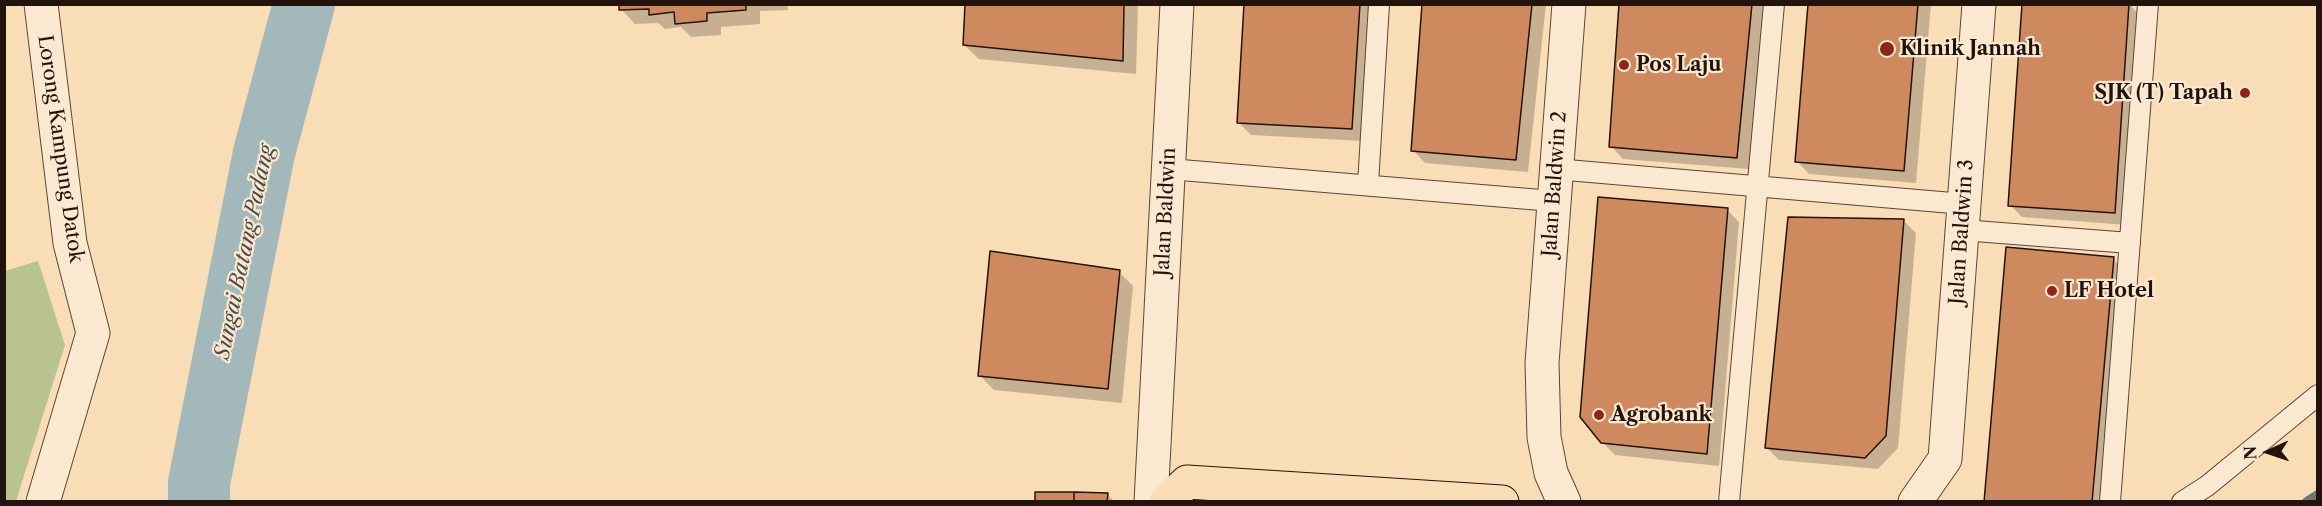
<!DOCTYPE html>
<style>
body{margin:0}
#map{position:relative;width:2322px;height:506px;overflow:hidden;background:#f8ddb6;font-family:"Libre Caslon Text",serif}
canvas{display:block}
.frame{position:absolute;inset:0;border:6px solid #22130d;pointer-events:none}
.north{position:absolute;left:2238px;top:422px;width:60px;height:60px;-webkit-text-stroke:4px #fae9d0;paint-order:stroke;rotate:267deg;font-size:16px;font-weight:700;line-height:24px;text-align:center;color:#22130d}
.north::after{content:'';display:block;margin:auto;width:21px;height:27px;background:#22130d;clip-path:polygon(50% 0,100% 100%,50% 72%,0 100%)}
</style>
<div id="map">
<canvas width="2322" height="506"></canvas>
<div class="frame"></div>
<div class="north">N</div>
</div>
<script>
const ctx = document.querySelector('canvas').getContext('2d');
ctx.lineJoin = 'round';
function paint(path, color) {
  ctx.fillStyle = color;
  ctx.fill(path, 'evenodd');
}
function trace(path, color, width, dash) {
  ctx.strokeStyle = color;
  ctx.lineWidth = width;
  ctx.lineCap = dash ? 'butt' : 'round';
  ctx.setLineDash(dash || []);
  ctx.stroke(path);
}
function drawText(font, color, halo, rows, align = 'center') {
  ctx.font = font + ' "Libre Caslon Text",serif';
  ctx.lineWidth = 4.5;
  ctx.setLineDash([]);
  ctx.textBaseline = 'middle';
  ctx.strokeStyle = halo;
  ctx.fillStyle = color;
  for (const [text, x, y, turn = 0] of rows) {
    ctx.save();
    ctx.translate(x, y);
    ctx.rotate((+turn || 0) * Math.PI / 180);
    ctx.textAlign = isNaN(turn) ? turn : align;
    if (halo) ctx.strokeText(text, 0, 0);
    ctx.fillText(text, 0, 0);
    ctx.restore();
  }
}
const green = new Path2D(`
 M 38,261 L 65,345 L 16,501 L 5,501 L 5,271 Z`);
const shadow = new Path2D(`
 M 621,4 L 787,4 L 788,10 L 760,11 L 760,24 L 721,27 L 721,35 L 691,37 L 681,27 L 665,29 L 658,23 L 635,24 L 621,9 Z
 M 966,4 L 1138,4 L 1136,74 L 979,59 L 964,45 Z
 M 1246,4 L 1373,4 L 1364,141 L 1251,135 L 1238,122 Z
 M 1423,4 L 1546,4 L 1528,172 L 1425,163 L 1413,150 Z
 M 1621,4 L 1765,4 L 1749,169 L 1623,159 L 1611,146 Z
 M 1809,4 L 1931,4 L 1916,183 L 1809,174 L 1797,161 Z
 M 2129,4 L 2141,17 L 2127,225 L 2022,217 L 2010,205 Z
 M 1727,210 L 1739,222 L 1719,466 L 1615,455 L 1602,442 Z
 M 1904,221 L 1916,233 L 1898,448 L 1878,469 L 1779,460 L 1767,448 Z
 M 2113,259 L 2125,271 L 2105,502 L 1986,502 Z
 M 1119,272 L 1133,286 L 1122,403 L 994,390 L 979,375 Z
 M 1107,494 L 1115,502 L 1036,502 Z`);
const stream = new Path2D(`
 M 2307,502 L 2318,495`);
const river = new Path2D(`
 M 199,502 L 199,483 L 264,153 L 304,4`);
const building = new Path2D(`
 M 619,4 L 746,4 L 746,10 L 707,13 L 707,21 L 675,24 L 674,12 L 649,15 L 649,9 L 619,10 Z
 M 965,4 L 1124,4 L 1123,61 L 963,45 Z
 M 1244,4 L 1360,4 L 1352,129 L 1237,123 Z
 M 1422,4 L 1532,4 L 1516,160 L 1411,151 Z
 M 1619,4 L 1752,4 L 1737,158 L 1609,147 Z
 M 1808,4 L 1918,4 L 1904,171 L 1795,162 Z
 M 2022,4 L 2129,4 L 2115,213 L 2008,206 Z
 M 1598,197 L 1728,208 L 1707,454 L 1601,443 L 1580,417 Z
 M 1788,217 L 1904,219 L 1886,436 L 1865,458 L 1765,448 Z
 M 2006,247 L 2114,257 L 2092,502 L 1984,502 Z
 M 990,251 L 1120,270 L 1108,389 L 978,376 Z
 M 1035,492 L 1074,492 L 1074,502 L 1035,502 Z
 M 1074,492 L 1108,493 L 1107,502 L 1074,502 Z`);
const service = new Path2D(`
 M 1169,169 L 1553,201
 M 1555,169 L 1964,204
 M 1368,184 L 1379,4
 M 1962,230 L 2130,243
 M 1729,502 L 1774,4
 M 2110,502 L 2148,4
 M 2182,502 L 2207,486 L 2318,395`);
const minor = new Path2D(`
 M 41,4 L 70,243 L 93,333 L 43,502
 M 1564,502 L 1551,473 L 1544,437 L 1542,363 L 1569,4
 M 1915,502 L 1945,459 L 1979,4`);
const tertiary = new Path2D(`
 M 1151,502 L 1177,4`);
const trunk = new Path2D(`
 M 1166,502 L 1187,482 L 1502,502`);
const markers = [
 [1887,49,8,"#8f2418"],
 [1624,65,6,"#8f2418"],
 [2245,93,6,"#8f2418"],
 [2052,291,6,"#8f2418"],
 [1599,415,6,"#8f2418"]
];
const poiNames = [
 ["Klinik Jannah",1900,49],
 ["Pos Laju",1636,65],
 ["SJK (T) Tapah",2233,93,"right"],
 ["LF Hotel",2064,291],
 ["Agrobank",1611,415]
];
const streetNames = [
 ["Lorong Kampung Datok",60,149,82],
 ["Jalan Baldwin 2",1555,184,-86],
 ["Jalan Baldwin",1166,212,-87],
 ["Jalan Baldwin 3",1962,232,-86]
];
const waterNames = [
 ["Sungai Batang Padang",245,252,-78]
];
paint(green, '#b9c291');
paint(shadow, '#0003');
trace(stream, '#6f7675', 10);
trace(river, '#a3b8ba', 62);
paint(building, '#cf895e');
trace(building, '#22130d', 1.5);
trace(service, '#584637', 22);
trace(minor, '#584637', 35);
trace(tertiary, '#584637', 35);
trace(trunk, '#22130d', 35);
trace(service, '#fae9d0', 20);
trace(minor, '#fae9d0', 33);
trace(tertiary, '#fae9d0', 33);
trace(trunk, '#f8ddb6', 33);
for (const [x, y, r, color] of markers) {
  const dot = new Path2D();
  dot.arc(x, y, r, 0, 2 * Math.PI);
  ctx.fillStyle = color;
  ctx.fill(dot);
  trace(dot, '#fae9d0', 2);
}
drawText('bold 20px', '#22130d', '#fae9d0', poiNames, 'left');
drawText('20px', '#22130d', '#fae9d0', streetNames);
drawText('italic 21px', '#4f4d4a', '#fae9d0', waterNames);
</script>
